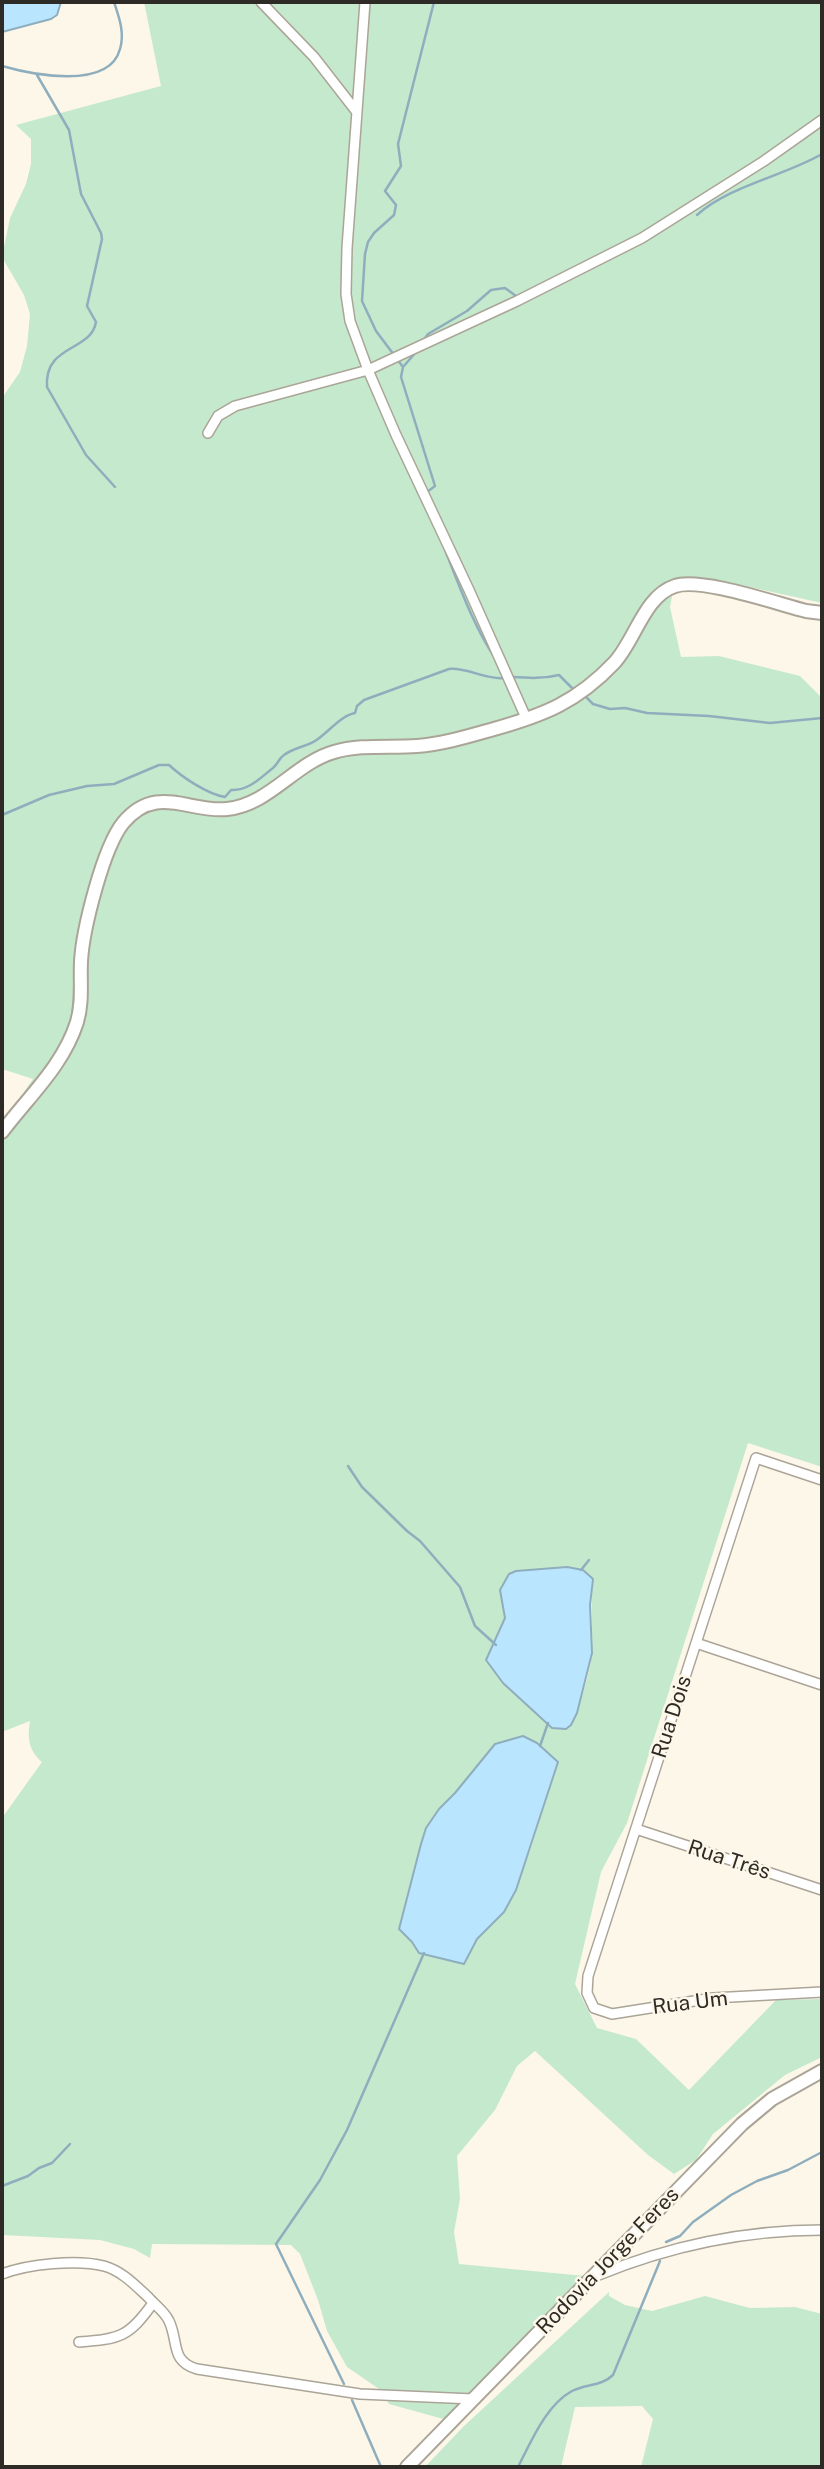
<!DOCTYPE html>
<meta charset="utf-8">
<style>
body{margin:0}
#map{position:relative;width:824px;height:2469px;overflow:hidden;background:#fdf7e9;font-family:"Public Sans",sans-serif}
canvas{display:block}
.frame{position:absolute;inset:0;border:4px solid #2e2b26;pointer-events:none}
</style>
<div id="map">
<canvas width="824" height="2469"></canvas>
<div class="frame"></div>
</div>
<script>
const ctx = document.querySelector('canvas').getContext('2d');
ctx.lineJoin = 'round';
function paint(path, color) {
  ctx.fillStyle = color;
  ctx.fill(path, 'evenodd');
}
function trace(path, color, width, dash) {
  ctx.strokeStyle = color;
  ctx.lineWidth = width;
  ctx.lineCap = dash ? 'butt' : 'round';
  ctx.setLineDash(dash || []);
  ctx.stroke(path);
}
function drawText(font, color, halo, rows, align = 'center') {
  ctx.font = font + ' "Public Sans",sans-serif';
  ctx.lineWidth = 5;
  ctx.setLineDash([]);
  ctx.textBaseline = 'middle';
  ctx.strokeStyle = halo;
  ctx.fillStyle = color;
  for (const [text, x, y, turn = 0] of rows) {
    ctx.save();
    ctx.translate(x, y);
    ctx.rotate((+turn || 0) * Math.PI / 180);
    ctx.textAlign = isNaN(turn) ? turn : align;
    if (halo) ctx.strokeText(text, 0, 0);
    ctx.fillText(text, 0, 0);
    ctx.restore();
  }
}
const green = new Path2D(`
 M 144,2 L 822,2 L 822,603 L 713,579 L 695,580 L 673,591 L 670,607 L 681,657 L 719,656 L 800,676 L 822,698 L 822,1467 L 748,1443 L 627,1823 L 601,1872 L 575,1984 L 597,2028 L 636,2039 L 689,2090 L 776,2000 L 822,1999 L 822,2057 L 785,2075 L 713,2134 L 696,2160 L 674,2174 L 648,2155 L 535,2051 L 517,2066 L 495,2110 L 457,2156 L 460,2199 L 454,2232 L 459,2264 L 585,2276 L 447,2420 L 389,2404 L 382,2391 L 347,2367 L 327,2331 L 318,2300 L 300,2254 L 291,2245 L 152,2244 L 150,2258 L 134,2249 L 100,2240 L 2,2235 L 2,1818 L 42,1762 C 29,1751 27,1738 30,1721 L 2,1732 L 2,1123 L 33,1079 L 2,1069 L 2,398 L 20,372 L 27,346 L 30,314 L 24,295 L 2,257 L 10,218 L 26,184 L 31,164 L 31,139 L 16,125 L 161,86 ZM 583,1570 L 593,1579 C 590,1604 593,1626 592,1651 C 591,1671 580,1706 571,1725 L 487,1656 L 505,1618 L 506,1611 L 501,1596 ZM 537,1743 L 558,1762 L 530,1851 L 504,1912 L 477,1939 L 464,1964 L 419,1953 L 405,1933 L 401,1920 L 426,1828 L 439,1808 L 455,1793 L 495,1744 Z
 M 609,2292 L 609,2296 L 625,2305 L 652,2311 L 705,2296 L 750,2308 L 795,2307 L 822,2314 L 822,2467 L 641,2467 L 653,2419 L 642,2406 L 575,2407 L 561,2467 L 425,2467 L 464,2426 Z`);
const water = new Path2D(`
 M 2,2 L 61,2 L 57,15 L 51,19 L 2,32 Z
 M 567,1567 L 583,1570 L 593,1579 L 590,1605 L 592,1653 L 577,1713 L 571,1725 L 566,1729 L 552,1728 L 503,1683 L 486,1660 L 505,1618 L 500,1590 L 509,1574 L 516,1571 Z
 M 523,1736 L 537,1743 L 558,1762 L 516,1890 L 504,1912 L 477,1939 L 464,1964 L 419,1953 L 412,1942 L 399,1929 L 421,1844 L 426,1828 L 439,1809 L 455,1793 L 495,1744 Z`);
const stream = new Path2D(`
 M 2,66 C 30,74 109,91 120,49 C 125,33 119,17 114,2
 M 37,75 L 69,130 L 81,194 L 101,233 L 102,239 L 87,306 L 96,322 C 91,352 44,344 47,387 L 86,455 L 115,487
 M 697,215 C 729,186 784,176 822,154
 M 423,341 L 428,334 L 467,311 L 491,290 L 505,288 L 516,296
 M 416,352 L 403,367 L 401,377 L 435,486 L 427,492
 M 403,367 L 376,331 L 362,301 L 365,254 L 368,242 L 374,233 L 394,215 L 396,205 L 385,191 L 401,166 L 398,144 L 434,2
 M 445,550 C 460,587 473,625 495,658
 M 511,677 C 528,678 543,679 559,675 L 575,691
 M 584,695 L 593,704 L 610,709 L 625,708 L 647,713 L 709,716 L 770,723 L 822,718
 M 2,815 L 49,795 L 87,786 L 114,784 L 159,765 L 169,765 C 182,777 207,794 225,797 L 231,790 C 249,791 261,777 273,768 C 278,764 279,758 284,755 C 293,748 305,747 315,741 C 328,733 340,716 355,713 L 357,706 L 364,700 L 449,669 C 467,667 485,680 504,678
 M 348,1466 L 362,1487 L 407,1531 L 420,1541 L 460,1587 L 475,1626 L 496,1645
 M 581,1570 L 589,1560
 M 540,1746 L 548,1723
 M 2,2186 L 28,2176 L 39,2168 L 52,2163 L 70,2144
 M 666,2242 L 680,2236 L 693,2222 L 731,2195 L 757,2181 L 788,2170 L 822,2152
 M 344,2384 L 276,2244 L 320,2180 L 347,2130 L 424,1953
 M 352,2400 L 381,2467
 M 518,2467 C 531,2442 546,2405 572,2391 C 586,2384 602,2386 613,2375 L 660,2261`);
const street = new Path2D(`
 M 261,2 L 314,57 L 356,111
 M 365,2 L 347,248 L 346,294 L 350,321 L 368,370 L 396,435 L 469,590 L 527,720
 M 208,433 L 218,416 L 235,406 L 368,370 L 517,301 L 642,238 L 764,161 L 822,120
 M 822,1480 L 756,1458 L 588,1976 L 587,1993 L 594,2008 L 612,2014 L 713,1998 L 822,1992
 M 696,1643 L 822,1685
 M 636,1829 L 822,1890
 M 2,2274 C 28,2264 77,2259 104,2266 C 122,2271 135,2285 148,2297 C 155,2305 165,2312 169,2321 C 179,2342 170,2361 197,2369 L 360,2394 L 473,2399
 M 596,2276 C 669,2246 743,2230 822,2230
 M 79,2342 C 120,2339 129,2337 153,2303`);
const secondary = new Path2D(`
 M 2,1132 C 29,1096 63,1066 77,1022 C 83,1002 80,982 81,961 C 83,929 103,848 123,823 C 156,783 189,813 227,809 C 269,805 295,763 334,752 C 361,744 390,748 417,746 C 443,744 469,736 494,729 C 544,715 577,702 614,663 C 635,641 644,596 675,586 C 700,577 778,604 806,611 L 822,613
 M 407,2467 L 742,2124 L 772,2099 L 822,2071`);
const streetNames = [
 ["Rua Dois",672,1717,-72],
 ["Rua Três",729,1860,18],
 ["Rua Um",690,2003,-7],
 ["Rodovia Jorge Feres",608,2261,-46]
];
paint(green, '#c5e9cd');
paint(water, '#b9e6fe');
trace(water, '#8faebd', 2);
trace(stream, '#8faebd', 2.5);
trace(street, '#aba598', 12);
trace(secondary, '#aba598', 16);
trace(street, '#fff', 9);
trace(secondary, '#fff', 12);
drawText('21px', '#2e2b26', '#fdf7e9', streetNames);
</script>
